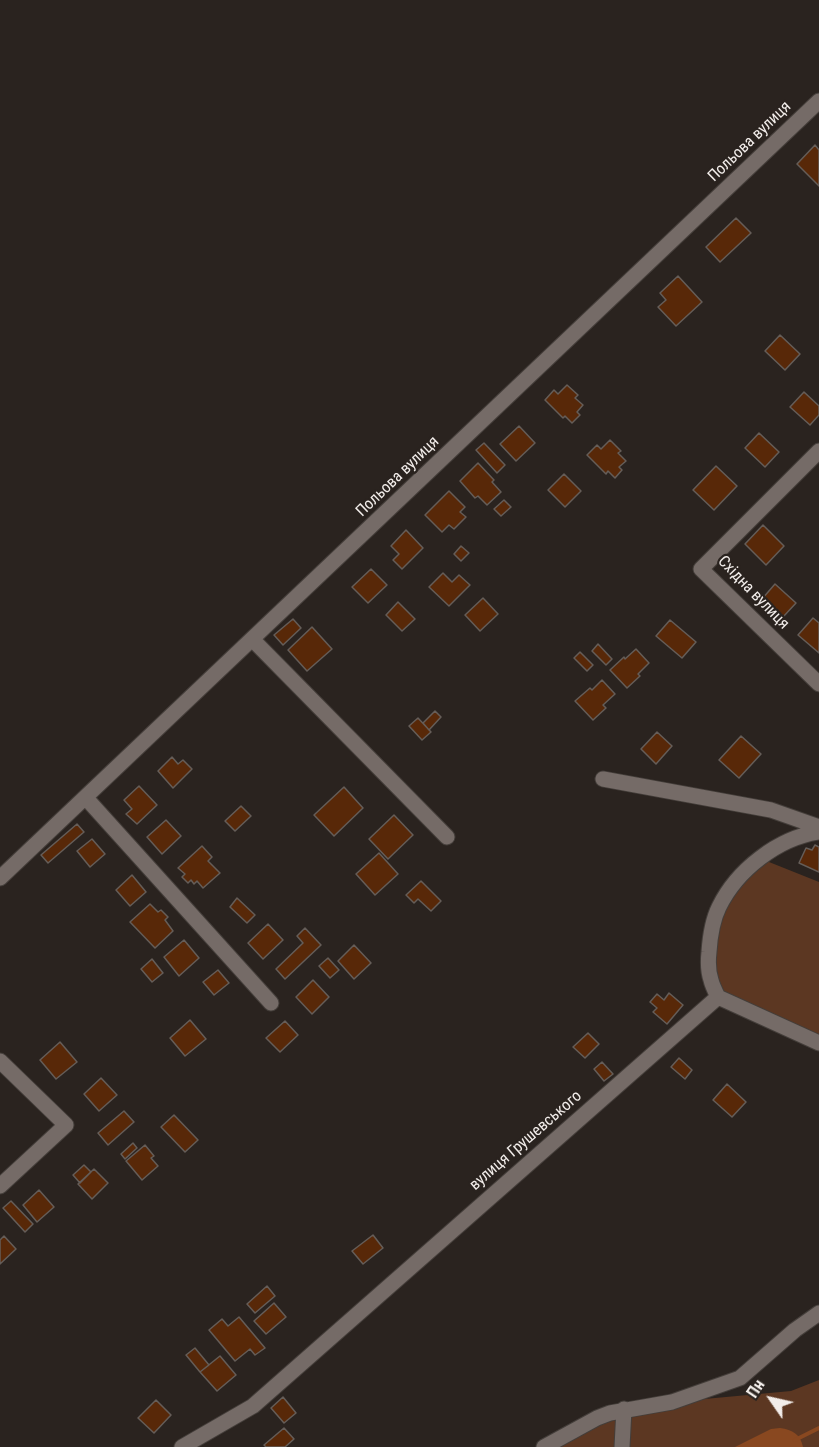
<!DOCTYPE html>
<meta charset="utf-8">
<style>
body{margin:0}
#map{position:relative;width:819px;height:1447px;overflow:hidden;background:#2a231f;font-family:"Roboto Condensed",sans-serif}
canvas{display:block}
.north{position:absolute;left:741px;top:1369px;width:60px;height:60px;-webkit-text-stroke:4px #2a231f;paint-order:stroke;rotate:304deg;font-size:16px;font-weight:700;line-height:24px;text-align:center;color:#f2edea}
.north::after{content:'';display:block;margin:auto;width:21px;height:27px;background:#f2edea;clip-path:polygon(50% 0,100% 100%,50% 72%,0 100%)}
</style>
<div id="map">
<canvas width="819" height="1447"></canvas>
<div class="north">Пн</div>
</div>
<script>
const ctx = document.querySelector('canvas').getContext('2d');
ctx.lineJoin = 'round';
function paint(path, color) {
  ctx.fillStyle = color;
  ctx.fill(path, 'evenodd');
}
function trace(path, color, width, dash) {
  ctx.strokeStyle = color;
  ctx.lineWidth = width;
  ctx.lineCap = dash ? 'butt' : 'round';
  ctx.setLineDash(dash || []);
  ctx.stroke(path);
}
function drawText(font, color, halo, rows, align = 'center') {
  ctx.font = font + ' "Roboto Condensed",sans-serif';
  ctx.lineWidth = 4.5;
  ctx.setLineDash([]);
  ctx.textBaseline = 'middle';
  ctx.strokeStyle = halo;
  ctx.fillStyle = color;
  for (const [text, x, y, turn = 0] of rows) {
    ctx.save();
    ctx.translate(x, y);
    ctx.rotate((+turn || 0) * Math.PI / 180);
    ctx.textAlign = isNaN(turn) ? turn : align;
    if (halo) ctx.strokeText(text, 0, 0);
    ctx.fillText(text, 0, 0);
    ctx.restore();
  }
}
const green = new Path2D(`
 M 756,862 L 769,862 L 819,882 L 819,1043 L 718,997 L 713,924 Z
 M 819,1380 L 819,1447 L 544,1447 L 597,1418 L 672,1402 L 791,1391 Z`);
const water = new Path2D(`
 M 780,1428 C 793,1430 800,1434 803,1447 L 735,1447 L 771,1429 Z`);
const stream = new Path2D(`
 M 795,1440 L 819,1428`);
const building = new Path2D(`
 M 815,145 L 819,150 L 819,186 L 797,164 Z
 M 736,218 L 751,233 L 720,262 L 706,247 Z
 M 678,276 L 702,302 L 676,326 L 658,307 L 666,300 L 660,293 Z
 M 780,335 L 800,354 L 785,370 L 765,351 Z
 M 567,385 L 578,395 L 575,398 L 583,405 L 577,412 L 580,415 L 572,423 L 565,416 L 563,418 L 545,400 L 554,390 L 558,394 Z
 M 804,392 L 819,406 L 819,415 L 810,425 L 790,407 Z
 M 519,426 L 535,443 L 516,461 L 500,444 Z
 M 759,433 L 779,452 L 765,467 L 745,448 Z
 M 610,440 L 621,451 L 618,453 L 626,461 L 619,467 L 622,470 L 615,478 L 608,471 L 606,474 L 587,455 L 597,445 L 601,449 Z
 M 484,443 L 505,465 L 497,473 L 476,450 Z
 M 478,463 L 494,480 L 492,482 L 501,492 L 487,505 L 478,496 L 475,498 L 460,481 Z
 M 716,466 L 737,486 L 714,510 L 693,490 Z
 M 564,474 L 581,491 L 565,507 L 548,490 Z
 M 449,491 L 465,507 L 460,512 L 466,517 L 454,529 L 449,525 L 442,532 L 425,515 Z
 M 504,500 L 511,507 L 501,516 L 494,509 Z
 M 763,525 L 784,546 L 766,565 L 745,544 Z
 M 406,530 L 423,548 L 402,569 L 393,560 L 399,554 L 391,546 Z
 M 461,546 L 469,553 L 461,561 L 454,554 Z
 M 371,569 L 387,585 L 368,603 L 352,587 Z
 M 443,573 L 452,582 L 459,575 L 470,585 L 449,606 L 429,587 Z
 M 775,584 L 796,603 L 783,617 L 762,599 Z
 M 483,598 L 498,614 L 480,631 L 465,615 Z
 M 398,602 L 415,619 L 402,631 L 386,615 Z
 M 813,618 L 819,623 L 819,653 L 798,635 Z
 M 293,619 L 301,628 L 283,645 L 274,635 Z
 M 670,620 L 696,642 L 682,658 L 656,636 Z
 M 312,627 L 332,649 L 307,671 L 288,650 Z
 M 598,644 L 612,659 L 606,665 L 592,651 Z
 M 636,649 L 649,663 L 638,674 L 640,676 L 627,688 L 610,670 L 624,657 L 625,659 Z
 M 580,652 L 593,665 L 587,671 L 574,658 Z
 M 602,680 L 615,694 L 603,705 L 606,708 L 593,720 L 575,701 L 590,688 L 592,690 Z
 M 435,711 L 441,717 L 429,730 L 423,723 Z
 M 418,718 L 431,732 L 422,740 L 409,726 Z
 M 657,732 L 672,746 L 656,764 L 641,749 Z
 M 741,736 L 761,754 L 739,778 L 719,760 Z
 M 172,757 L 178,764 L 183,760 L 192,769 L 173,788 L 158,771 Z
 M 139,786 L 157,805 L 137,824 L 126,814 L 132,809 L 124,800 Z
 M 344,787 L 363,808 L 334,836 L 314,815 Z
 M 241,806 L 251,816 L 235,831 L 225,821 Z
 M 394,815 L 413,835 L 388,859 L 369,839 Z
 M 166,820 L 181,836 L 162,854 L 147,837 Z
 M 77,824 L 84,832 L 48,863 L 41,855 Z
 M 92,839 L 105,854 L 90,867 L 77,851 Z
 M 815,845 L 819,847 L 819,872 L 799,863 L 806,848 L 812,850 Z
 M 202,846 L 212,857 L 208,861 L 220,873 L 203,888 L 197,881 L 194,884 L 191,880 L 188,883 L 182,877 L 185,874 L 178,868 Z
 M 379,853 L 398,874 L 375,895 L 356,874 Z
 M 132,875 L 146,892 L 130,906 L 116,890 Z
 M 421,881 L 441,901 L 431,911 L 418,899 L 414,903 L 406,895 Z
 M 237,898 L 255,915 L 247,923 L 230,907 Z
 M 150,904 L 158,912 L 161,910 L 168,917 L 165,920 L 173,931 L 155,948 L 130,922 Z
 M 268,924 L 283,940 L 263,959 L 248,943 Z
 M 305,928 L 321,945 L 285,979 L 276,969 L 303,943 L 297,936 Z
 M 184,940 L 199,958 L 179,976 L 164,957 Z
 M 354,945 L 371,963 L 354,979 L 338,961 Z
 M 328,958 L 339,970 L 330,978 L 319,966 Z
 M 152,959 L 163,973 L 152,982 L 141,969 Z
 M 218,970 L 229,983 L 214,995 L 203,982 Z
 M 313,980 L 329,997 L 312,1014 L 296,997 Z
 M 669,993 L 683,1005 L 667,1024 L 653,1012 L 657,1008 L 650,1002 L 657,994 L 664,1000 Z
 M 190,1020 L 206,1039 L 185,1056 L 170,1038 Z
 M 285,1021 L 298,1035 L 280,1052 L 266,1038 Z
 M 588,1033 L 599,1044 L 585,1058 L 573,1047 Z
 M 60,1042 L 77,1062 L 56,1079 L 40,1060 Z
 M 679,1058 L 692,1070 L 685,1079 L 671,1067 Z
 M 602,1062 L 613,1074 L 604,1081 L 594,1069 Z
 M 101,1078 L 117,1095 L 99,1111 L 84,1094 Z
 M 727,1084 L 746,1102 L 732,1117 L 713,1100 Z
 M 124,1111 L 134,1122 L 108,1145 L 98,1133 Z
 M 174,1115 L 198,1140 L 185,1152 L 161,1127 Z
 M 133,1143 L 137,1148 L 125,1159 L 121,1154 Z
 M 145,1145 L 154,1156 L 151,1158 L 158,1166 L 142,1180 L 126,1161 Z
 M 84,1165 L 91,1172 L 80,1183 L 73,1175 Z
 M 94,1169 L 108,1183 L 92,1199 L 78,1184 Z
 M 39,1190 L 54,1207 L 37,1222 L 23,1205 Z
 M 11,1201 L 33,1224 L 25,1232 L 3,1208 Z
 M 373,1235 L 383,1248 L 363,1264 L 352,1251 Z
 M 4,1236 L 16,1249 L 0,1264 L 0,1240 Z
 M 267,1286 L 275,1296 L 255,1313 L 247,1304 Z
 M 274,1303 L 286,1317 L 266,1334 L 254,1321 Z
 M 239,1317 L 265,1348 L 255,1355 L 250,1349 L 235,1361 L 209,1330 L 222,1319 L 228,1326 Z
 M 195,1348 L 209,1365 L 200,1372 L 186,1355 Z
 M 220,1356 L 236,1375 L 217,1391 L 200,1372 Z
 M 283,1397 L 296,1413 L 284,1423 L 271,1408 Z
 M 156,1400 L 171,1415 L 154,1433 L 138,1418 Z
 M 284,1428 L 294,1439 L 285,1447 L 266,1447 L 264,1445 Z`);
const minor = new Path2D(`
 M 819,451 L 701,569 L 819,684
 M 253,640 L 447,837
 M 603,779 L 771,810 L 819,827
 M 86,798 L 271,1003
 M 0,878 L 819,101
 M 718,997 L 819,1043
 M 0,1061 L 66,1125 L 0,1186
 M 182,1447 L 253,1406 L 718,997 C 715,991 712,985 711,980 C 708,971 708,961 709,952 C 710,937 712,921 719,907 C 737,870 778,838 819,832
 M 544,1447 L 597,1418 L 610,1413 L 672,1402 L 740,1378 L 795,1330 L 819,1313
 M 622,1447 L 624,1409`);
const streetNames = [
 ["Польова вулиця",750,142,-44],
 ["Польова вулиця",398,477,-44],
 ["Східна вулиця",753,593,46],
 ["вулиця Грушевського",526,1141,-41]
];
paint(green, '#5c3722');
paint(water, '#894820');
trace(stream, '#894820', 4);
paint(building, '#582808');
trace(building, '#655d58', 1.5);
trace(minor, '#443e3a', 17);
trace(minor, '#756b67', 15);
drawText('16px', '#f2edea', '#2a231f', streetNames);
</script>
